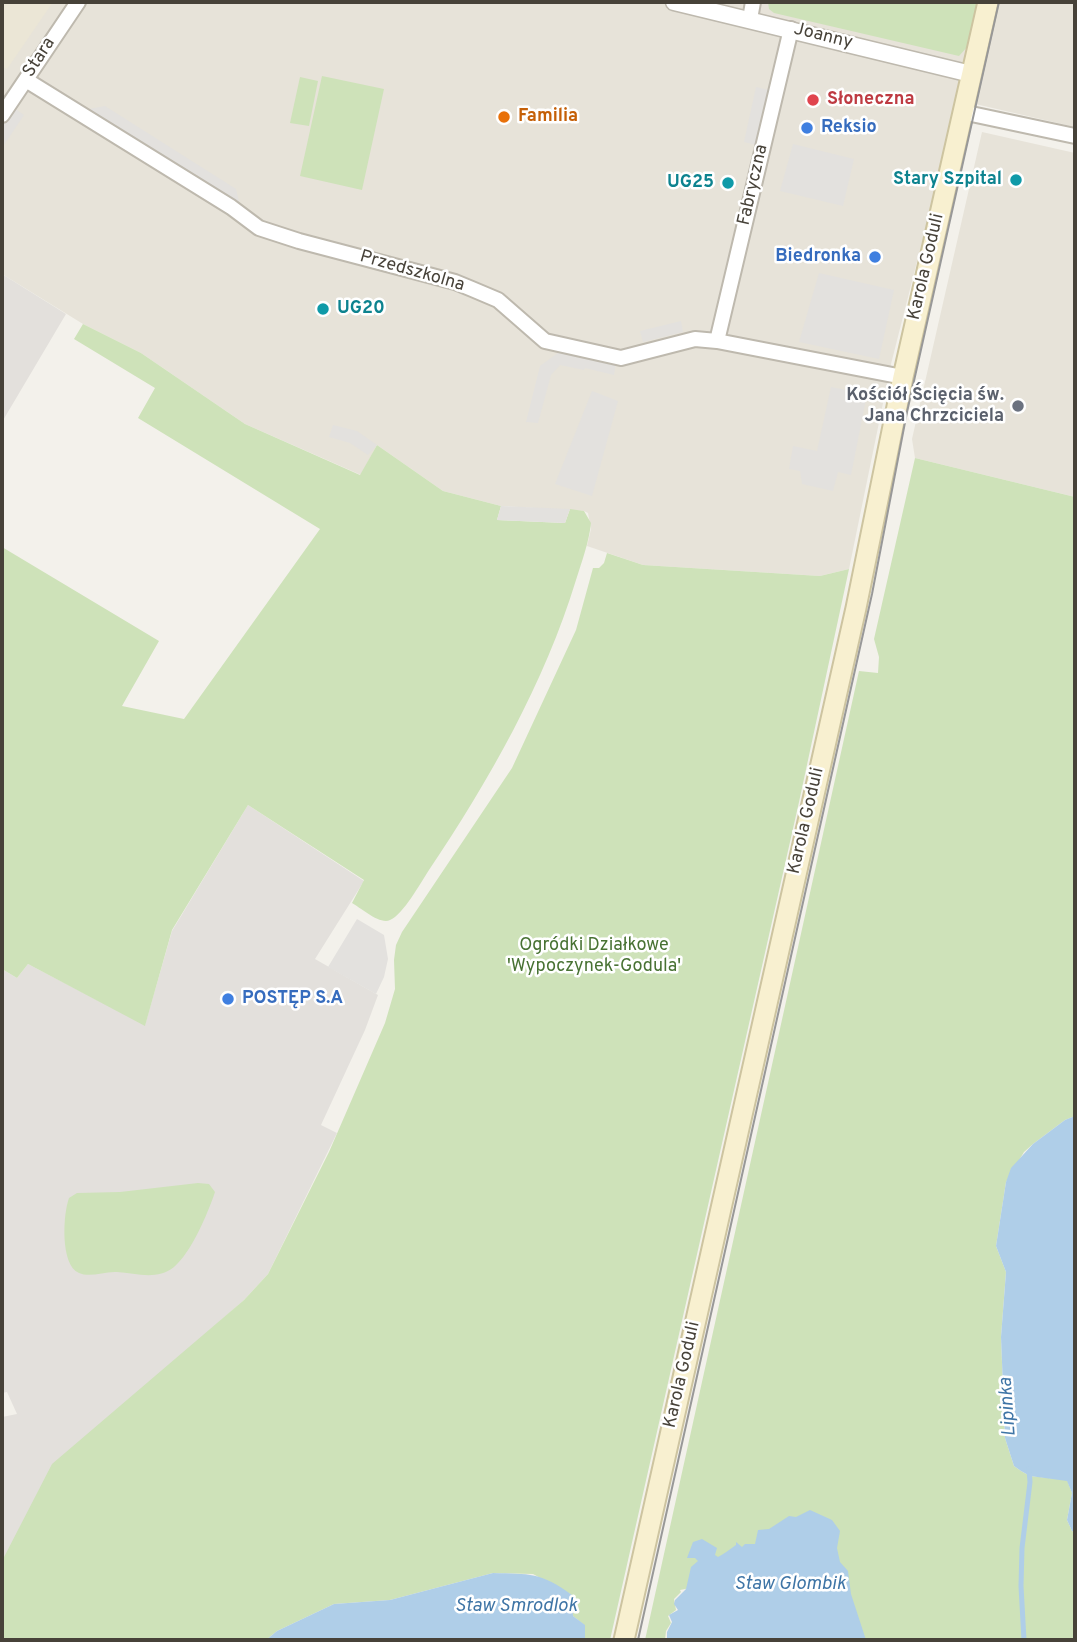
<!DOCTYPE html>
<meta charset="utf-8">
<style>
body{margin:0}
#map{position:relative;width:1077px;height:1642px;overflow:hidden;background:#f3f1eb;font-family:Overpass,sans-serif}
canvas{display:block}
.frame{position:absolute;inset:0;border:4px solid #474239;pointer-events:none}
</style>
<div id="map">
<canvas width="1077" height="1642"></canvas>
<div class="frame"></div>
</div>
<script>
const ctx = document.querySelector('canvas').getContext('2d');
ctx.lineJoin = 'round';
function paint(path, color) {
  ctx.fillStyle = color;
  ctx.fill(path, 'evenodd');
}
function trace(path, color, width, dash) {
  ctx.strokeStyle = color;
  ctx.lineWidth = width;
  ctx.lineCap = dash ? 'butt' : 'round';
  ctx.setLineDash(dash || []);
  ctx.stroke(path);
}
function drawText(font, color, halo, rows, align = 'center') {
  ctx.font = font + ' Overpass,sans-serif';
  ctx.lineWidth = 5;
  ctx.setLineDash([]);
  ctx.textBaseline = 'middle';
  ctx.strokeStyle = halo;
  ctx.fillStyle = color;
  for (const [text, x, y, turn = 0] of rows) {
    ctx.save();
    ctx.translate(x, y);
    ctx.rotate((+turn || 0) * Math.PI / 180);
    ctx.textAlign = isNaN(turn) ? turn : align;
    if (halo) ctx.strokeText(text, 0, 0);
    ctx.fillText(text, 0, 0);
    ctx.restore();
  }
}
const residential = new Path2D(`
 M 2,2 L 1075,2 L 1075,127 L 958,100 L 891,364 L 849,569 L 820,576 L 643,565 L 587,546 L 591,529 L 588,513 L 584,511 L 501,506 L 443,491 L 377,445 L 361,475 L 245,424 L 141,353 L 83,324 L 2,274 Z
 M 982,132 L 1075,153 L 1075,497 L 915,458 L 912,439 Z`);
const industrial = new Path2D(`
 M 2,274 L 66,314 L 2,422 Z
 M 248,805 L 364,881 L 315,959 L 378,995 L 365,1030 L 321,1125 L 337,1133 L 268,1274 L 244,1300 L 209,1331 L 2,1561 L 2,1417 L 17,1414 L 7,1392 L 2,1393 L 2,969 L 17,978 L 28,964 L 145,1025 L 172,931 Z`);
const education = new Path2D(`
 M 2,2 L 53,2 L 7,69 L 2,67 Z`);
const green = new Path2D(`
 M 768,2 L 978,2 L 968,46 L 959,56 L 774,13 L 769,9 Z
 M 322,76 L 384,89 L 362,190 L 300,176 Z
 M 300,77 L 318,81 L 309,126 L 290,123 Z
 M 83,324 L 141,353 L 245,424 L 360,475 L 377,445 L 443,491 L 501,506 L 497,520 L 565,523 L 570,509 L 584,511 L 591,523 C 589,542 582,561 576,580 C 545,682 489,781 429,870 C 421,882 403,915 390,920 C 380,925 361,908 352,903 L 364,880 L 248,805 L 172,930 L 145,1026 L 28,964 L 17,978 L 2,969 L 2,547 L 159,641 L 122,706 L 184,719 L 320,529 L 138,418 L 155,388 L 74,339 Z
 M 915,458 L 1075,497 L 1075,1116 L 1065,1120 L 1033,1144 L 1024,1152 L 1006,1182 L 996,1246 L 1006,1272 L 1001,1337 L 1005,1438 L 1014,1466 L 1021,1471 L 1030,1476 L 1067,1480 L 1072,1493 L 1067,1520 L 1072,1531 L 1075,1532 L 1075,1640 L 841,1640 L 816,1564 L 680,1590 L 681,1592 L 674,1599 L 676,1610 L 668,1616 L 671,1623 L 666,1631 L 665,1640 L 645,1640 L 859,671 L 878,673 L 879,657 L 874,639 Z
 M 607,553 L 643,565 L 820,576 L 849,569 L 799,802 L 610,1640 L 585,1640 L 584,1625 L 573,1616 L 572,1595 L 533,1574 L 493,1573 L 390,1600 L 334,1604 L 277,1631 L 266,1640 L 2,1640 L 2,1561 L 52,1464 L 244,1300 L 268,1274 L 329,1152 L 385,1023 L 395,989 L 394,960 L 396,945 L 402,932 L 512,768 L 576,630 L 593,568 L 599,568 L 604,563 Z
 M 198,1183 L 209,1184 L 215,1192 C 208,1213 191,1253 174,1267 C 156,1281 136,1273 117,1272 C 105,1271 90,1278 79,1273 C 60,1265 63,1214 69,1198 L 77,1193 L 120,1192 Z`);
const parking = new Path2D(`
 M 756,87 L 769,90 L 756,145 L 744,142 Z
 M 105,106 L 236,189 L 240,205 L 89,109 Z
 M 14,108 L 24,115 L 2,148 L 2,127 Z
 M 793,144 L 854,159 L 843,206 L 780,191 Z
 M 819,273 L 894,290 L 879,359 L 799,342 Z
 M 681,321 L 683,332 L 643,342 L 640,331 Z
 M 562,350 L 616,363 L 614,375 L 585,368 L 584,370 L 560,365 L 551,375 L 538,423 L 526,422 L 540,366 Z
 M 831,387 L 867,394 L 851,475 L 838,472 L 833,491 L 802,484 L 800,471 L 789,469 L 793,446 L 817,451 Z
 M 592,391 L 618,401 L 592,496 L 555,484 Z
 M 333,425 L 357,431 L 377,445 L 368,455 L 350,443 L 329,437 Z
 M 501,506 L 570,509 L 565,523 L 497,520 Z
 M 357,919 L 384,935 L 388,959 L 384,977 L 376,994 L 328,967 Z`);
const water = new Path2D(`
 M 1075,1116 L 1075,1532 L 1072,1531 L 1067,1520 L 1072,1493 L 1067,1481 L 1030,1476 L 1021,1471 L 1014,1466 L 1005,1438 L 1001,1337 L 1006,1272 L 996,1246 L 1006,1182 L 1011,1168 L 1033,1144 L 1065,1120 Z
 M 810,1510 L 832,1520 L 840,1531 L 837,1548 L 840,1562 L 848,1571 L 851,1594 L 866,1640 L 667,1640 L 667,1632 L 672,1622 L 669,1615 L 678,1610 L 674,1604 L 675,1600 L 686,1589 L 691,1567 L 698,1561 L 695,1558 L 687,1558 L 693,1542 L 702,1539 L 717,1548 L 715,1555 L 718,1557 C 724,1554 729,1550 736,1545 L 736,1542 L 742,1547 L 745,1544 L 755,1544 L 758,1530 L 769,1529 L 789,1516 L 796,1517 Z
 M 493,1573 C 529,1574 541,1572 572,1595 L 573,1616 L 585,1625 L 585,1640 L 266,1640 L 277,1631 L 334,1604 L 390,1600 Z`);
const stream = new Path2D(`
 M 1024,1640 L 1021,1586 L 1022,1548 L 1030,1482 L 1029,1469`);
const minor = new Path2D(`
 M 750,19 L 753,2
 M 26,80 L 231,207 L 259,228 L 299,241 L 455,282 L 472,289 L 498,300 L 545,341 L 621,358 L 695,339 L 717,341 L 903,377
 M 962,112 L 1075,136
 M 2,115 L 78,2
 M 717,341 L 791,29`);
const tertiary = new Path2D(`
 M 674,2 L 971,74`);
const secondary = new Path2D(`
 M 624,1640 L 856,608 L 903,377 L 988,2`);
const tram = new Path2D(`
 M 638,1640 L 872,594 L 907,412 L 999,2`);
const markers = [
 [813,100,7,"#e0444e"],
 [504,117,7,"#e8710a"],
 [807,128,7,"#3f7fe0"],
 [1016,180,7,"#0f9aa8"],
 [728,183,7,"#0f9aa8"],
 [875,257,7,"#3f7fe0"],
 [323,309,7,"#0f9aa8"],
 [1018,406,7,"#6b7280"],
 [228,999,7,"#3f7fe0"]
];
const streetNames = [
 ["Joanny",823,37,14],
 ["Stara",40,58,-57],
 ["Fabryczna",754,185,-77],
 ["Karola Goduli",927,267,-77],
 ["Przedszkolna",412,272,16],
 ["Karola Goduli",807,821,-77],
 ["Karola Goduli",683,1375,-77]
];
const healthNames = [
 ["Słoneczna",827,100]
];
const foodNames = [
 ["Familia",518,117]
];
const shopNames = [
 ["Reksio",821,128],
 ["Biedronka",861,257,"right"],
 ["POSTĘP S.A",242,999]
];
const cultureNames = [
 ["Stary Szpital",1002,180],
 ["UG25",714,183],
 ["UG20",337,309,"left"]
];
const worshipNames = [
 ["Kościół Ścięcia św.",1004,396],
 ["Jana Chrzciciela",1004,417]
];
const parkNames = [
 ["Ogródki Działkowe",594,946],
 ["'Wypoczynek-Godula'",594,967]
];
const waterNames = [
 ["Lipinka",1009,1407,-94],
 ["Staw Glombik",790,1585],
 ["Staw Smrodlok",516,1607]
];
paint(residential, '#e7e3d9');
paint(industrial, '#e3e0dc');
paint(education, '#ebe6d6');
paint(green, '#cee2b9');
paint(parking, '#e3e1de');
paint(water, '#afcee8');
trace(stream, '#afcee8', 5);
trace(minor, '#beb9ae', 18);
trace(tertiary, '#beb9ae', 19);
trace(secondary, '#cdc4a0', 23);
trace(minor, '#fff', 14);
trace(tertiary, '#fff', 16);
trace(secondary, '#f8f0d0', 19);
trace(tram, '#989898', 2);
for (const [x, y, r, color] of markers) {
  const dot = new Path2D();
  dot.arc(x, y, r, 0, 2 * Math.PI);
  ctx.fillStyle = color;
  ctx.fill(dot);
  trace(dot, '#fff', 2.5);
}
drawText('18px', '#474239', '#fff', streetNames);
drawText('bold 18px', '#be3a42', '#fff', healthNames, 'left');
drawText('bold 18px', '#c56008', '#fff', foodNames, 'left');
drawText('bold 18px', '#366cbe', '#fff', shopNames, 'left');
drawText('bold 18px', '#0d838f', '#fff', cultureNames, 'right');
drawText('bold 18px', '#5b616d', '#fff', worshipNames, 'right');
drawText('18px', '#487233', '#fff', parkNames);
drawText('italic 19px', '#3f75a6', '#fff', waterNames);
</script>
